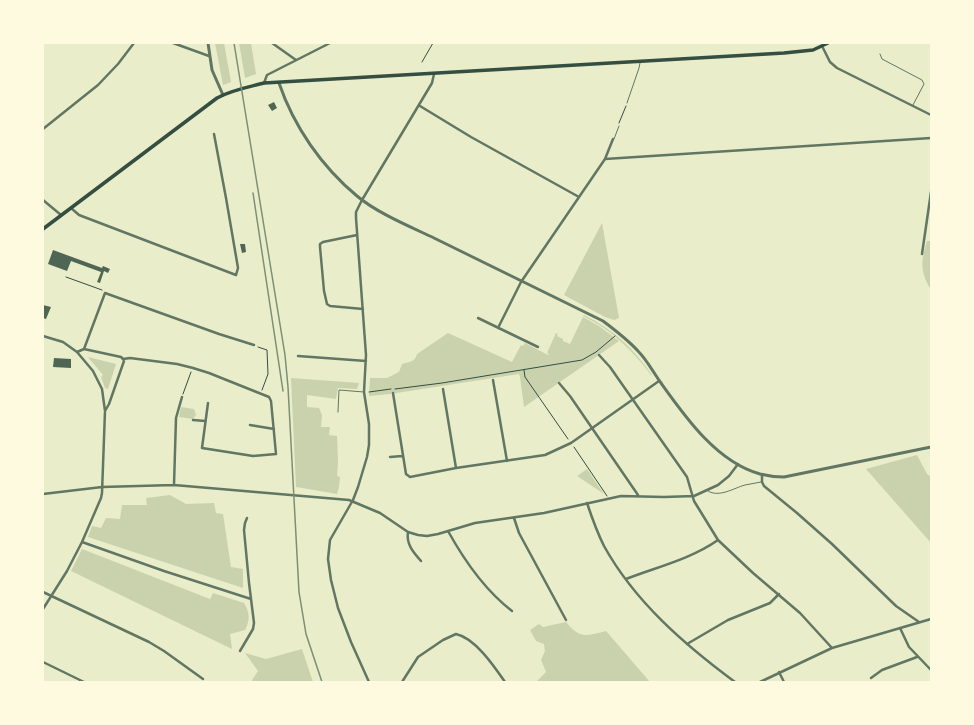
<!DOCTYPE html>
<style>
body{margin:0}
#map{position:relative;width:974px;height:725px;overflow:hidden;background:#e9edc9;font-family:"Open Sans",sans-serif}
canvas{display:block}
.frame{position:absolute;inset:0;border:44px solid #fefae0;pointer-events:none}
</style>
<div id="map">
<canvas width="974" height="725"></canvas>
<div class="frame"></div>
</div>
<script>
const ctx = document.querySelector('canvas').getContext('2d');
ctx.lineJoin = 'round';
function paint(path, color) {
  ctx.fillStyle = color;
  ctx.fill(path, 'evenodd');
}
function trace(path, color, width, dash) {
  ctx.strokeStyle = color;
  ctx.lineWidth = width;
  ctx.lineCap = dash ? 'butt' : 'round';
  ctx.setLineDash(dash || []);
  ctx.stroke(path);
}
const green = new Path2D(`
 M 215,43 L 224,43 L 231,82 L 223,85 Z
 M 239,43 L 251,43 L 256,74 L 245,78 Z
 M 602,223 L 619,318 L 614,320 L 605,317 L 564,295 Z
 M 927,241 L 931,241 L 930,288 C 920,271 921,260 927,241 Z
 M 584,315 C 613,329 634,349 652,375 L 651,375 C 632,350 612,330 583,316 Z
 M 583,317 L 599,326 L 619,341 L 524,407 L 520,377 L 519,374 L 390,394 L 369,396 L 370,378 L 387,378 L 399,372 L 402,364 C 409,362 415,362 417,354 L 448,333 L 512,362 L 521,345 L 523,346 L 525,343 L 548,355 L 549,354 L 547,353 L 556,333 L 558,334 L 557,336 L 563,339 L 563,341 L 570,344 Z
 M 88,357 L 116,364 L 108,389 L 105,388 L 101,377 L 103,375 Z
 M 291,378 L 359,383 L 357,389 L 338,388 L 336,399 L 307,395 L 307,407 L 319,408 L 322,415 L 321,427 L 330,427 L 329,435 L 337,436 L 338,462 L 337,476 L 340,477 L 339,487 L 337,494 L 296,487 Z
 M 181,407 L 194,409 L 196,415 L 193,419 L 179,417 Z
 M 917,455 L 927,474 L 931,477 L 931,543 L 866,469 Z
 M 587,469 L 604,494 L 577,476 Z
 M 170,495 L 186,504 L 214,503 L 216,513 L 223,514 L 231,567 L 243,569 L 243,588 L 88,537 L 92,526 L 101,528 L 106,518 L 120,519 L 122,505 L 147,505 L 146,498 Z
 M 82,549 L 210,599 L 213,593 L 244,603 C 250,612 250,621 245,630 L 230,634 L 232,649 L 71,571 Z
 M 566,622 C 579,639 587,636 606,631 L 650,682 L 536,682 L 546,672 L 541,660 L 545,651 L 544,644 L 536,641 L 530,630 L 539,624 L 543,627 Z
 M 302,649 L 313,682 L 253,682 L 252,680 L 258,671 L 245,653 L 266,659 Z`);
const building = new Path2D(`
 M 274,102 L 277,108 L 272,111 L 268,105 Z
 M 240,244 L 245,244 L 246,252 L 242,253 Z
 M 53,250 L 102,268 L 103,266 L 110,269 L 108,273 L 104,271 L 100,283 L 97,282 L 101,272 L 71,261 L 67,271 L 48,264 Z
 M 43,305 L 51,307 L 46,319 L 43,318 Z
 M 54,358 L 71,359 L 71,368 L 53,367 Z`);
const path = new Path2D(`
 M 422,62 L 433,43
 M 619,123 L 626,106
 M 66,277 L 102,290
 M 258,347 L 267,350 L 268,374 L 262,390
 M 524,370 L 525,377 L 568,439
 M 395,389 L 442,383 L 582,360 L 596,352 L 615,336
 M 369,392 L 391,389
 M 183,394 L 191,372
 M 574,447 L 607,496`);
const service = new Path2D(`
 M 880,54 L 882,59 L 922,80 L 924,84 L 913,105
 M 627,103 L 639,68 L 640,63
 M 614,139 L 619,126
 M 338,412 L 339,390 L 364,392
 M 708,491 C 719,498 734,488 745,485 C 750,484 756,483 761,482`);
const minor = new Path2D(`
 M 173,43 L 209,56
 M 272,43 L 296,60
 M 822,46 L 830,62 L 837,68 L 931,115
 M 264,83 L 267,75 L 330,43
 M 420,106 L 471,137 L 579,197
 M 43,129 L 98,85 L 118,64 L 134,43
 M 605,159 L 931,138
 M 43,200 L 61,215
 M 71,208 L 79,215 L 236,275 L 238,268 L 226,198 L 214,134
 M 357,235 L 323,242 L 320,244 L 320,247 L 324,291 L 327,304 L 330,306 L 363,309
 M 922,254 L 931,192
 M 478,318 L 538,347
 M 498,328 L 521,282 L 605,159 L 613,139
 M 43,336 L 63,342 L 77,352 L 93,371 L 102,389 L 105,411 L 102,493 L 101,498 L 82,542 L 67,571 L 43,609
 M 84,349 L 105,293 L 219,334 L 254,345
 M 77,352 L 84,349 L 121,357 L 123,359 L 130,358 L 177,364 L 193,368 L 209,373 L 269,397 L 271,401 L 276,454 L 253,456 L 202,448 L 208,403
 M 599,355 L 610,367 L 687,477 L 694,501 L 718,540 L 753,573 L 800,613 L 832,648
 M 298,356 L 366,361
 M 493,380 L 507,461
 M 559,383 L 570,396 L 638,495
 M 443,389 L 456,468
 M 393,393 L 406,474 L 410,477 L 456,468 L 545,455 L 571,443 L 659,381
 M 105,411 L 109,404 L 124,361 L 123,359
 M 193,420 L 205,421
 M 250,425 L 274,429
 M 390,457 L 402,456
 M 762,475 L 762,482 L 764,486 L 797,513 L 832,544 L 896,606 L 919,622
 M 174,485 L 176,418 L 182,397
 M 43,494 L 102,487 L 174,485 L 349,500 L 380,513 L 408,532 L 418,535 L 427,536 L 438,534 L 475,523 L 544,513 L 621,496 L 664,497 L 694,496 L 718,485 L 729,476 L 738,464
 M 587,503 C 592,518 597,532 604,546 C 635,602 685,645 735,682
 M 514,518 L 519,533 L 566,620
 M 448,531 C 464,560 486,591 512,611
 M 408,532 C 406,544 413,552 421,561
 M 82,542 L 164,571 L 251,599
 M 626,579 C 657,567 691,559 718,540
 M 43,592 L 149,642 L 164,651 L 203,679
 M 900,628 L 909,647 L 931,670
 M 687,644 L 728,620 L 770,603 L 779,594
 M 240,651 L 253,629 L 254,623 L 249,583 L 244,530 L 245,523 L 247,518
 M 43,662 L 84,682
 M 779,672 L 784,682
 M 871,678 L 882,670 L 917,657
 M 369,682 L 351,642 L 338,608 L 331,580 L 328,559 L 330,540 L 353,500 L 358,487 L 367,457 L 369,445 L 369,424 L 364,392 L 366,355 L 356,218 L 356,212 L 362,200 L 432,83 L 434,74
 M 402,682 L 418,657 L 443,640 L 456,634 C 475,638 494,666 505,682
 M 760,682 L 832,648 L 931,619`);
const tertiary = new Path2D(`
 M 208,43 L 212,70 L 223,95
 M 279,83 C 294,127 322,167 357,196 C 377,213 411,227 434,238 C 490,266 547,293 603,321 C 615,330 627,339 638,351 C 647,360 653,372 661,383 C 686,418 717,462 760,474 C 768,476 776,477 784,477 L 931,447`);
const secondary = new Path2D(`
 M 43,229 L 217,98 C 231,90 249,87 264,83 L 784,53 L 813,50 L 828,43`);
const rail = new Path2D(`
 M 234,43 L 285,355 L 288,387 L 299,592 L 306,634 L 322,682
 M 253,193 L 283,391`);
paint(green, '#cad2ad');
paint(building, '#4f6655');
trace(path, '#344e41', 1);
trace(service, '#617663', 1);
trace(minor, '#617663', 2.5);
trace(tertiary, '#617663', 3);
trace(secondary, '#344e41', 3.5);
trace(rail, '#7c8e77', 1.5);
</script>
